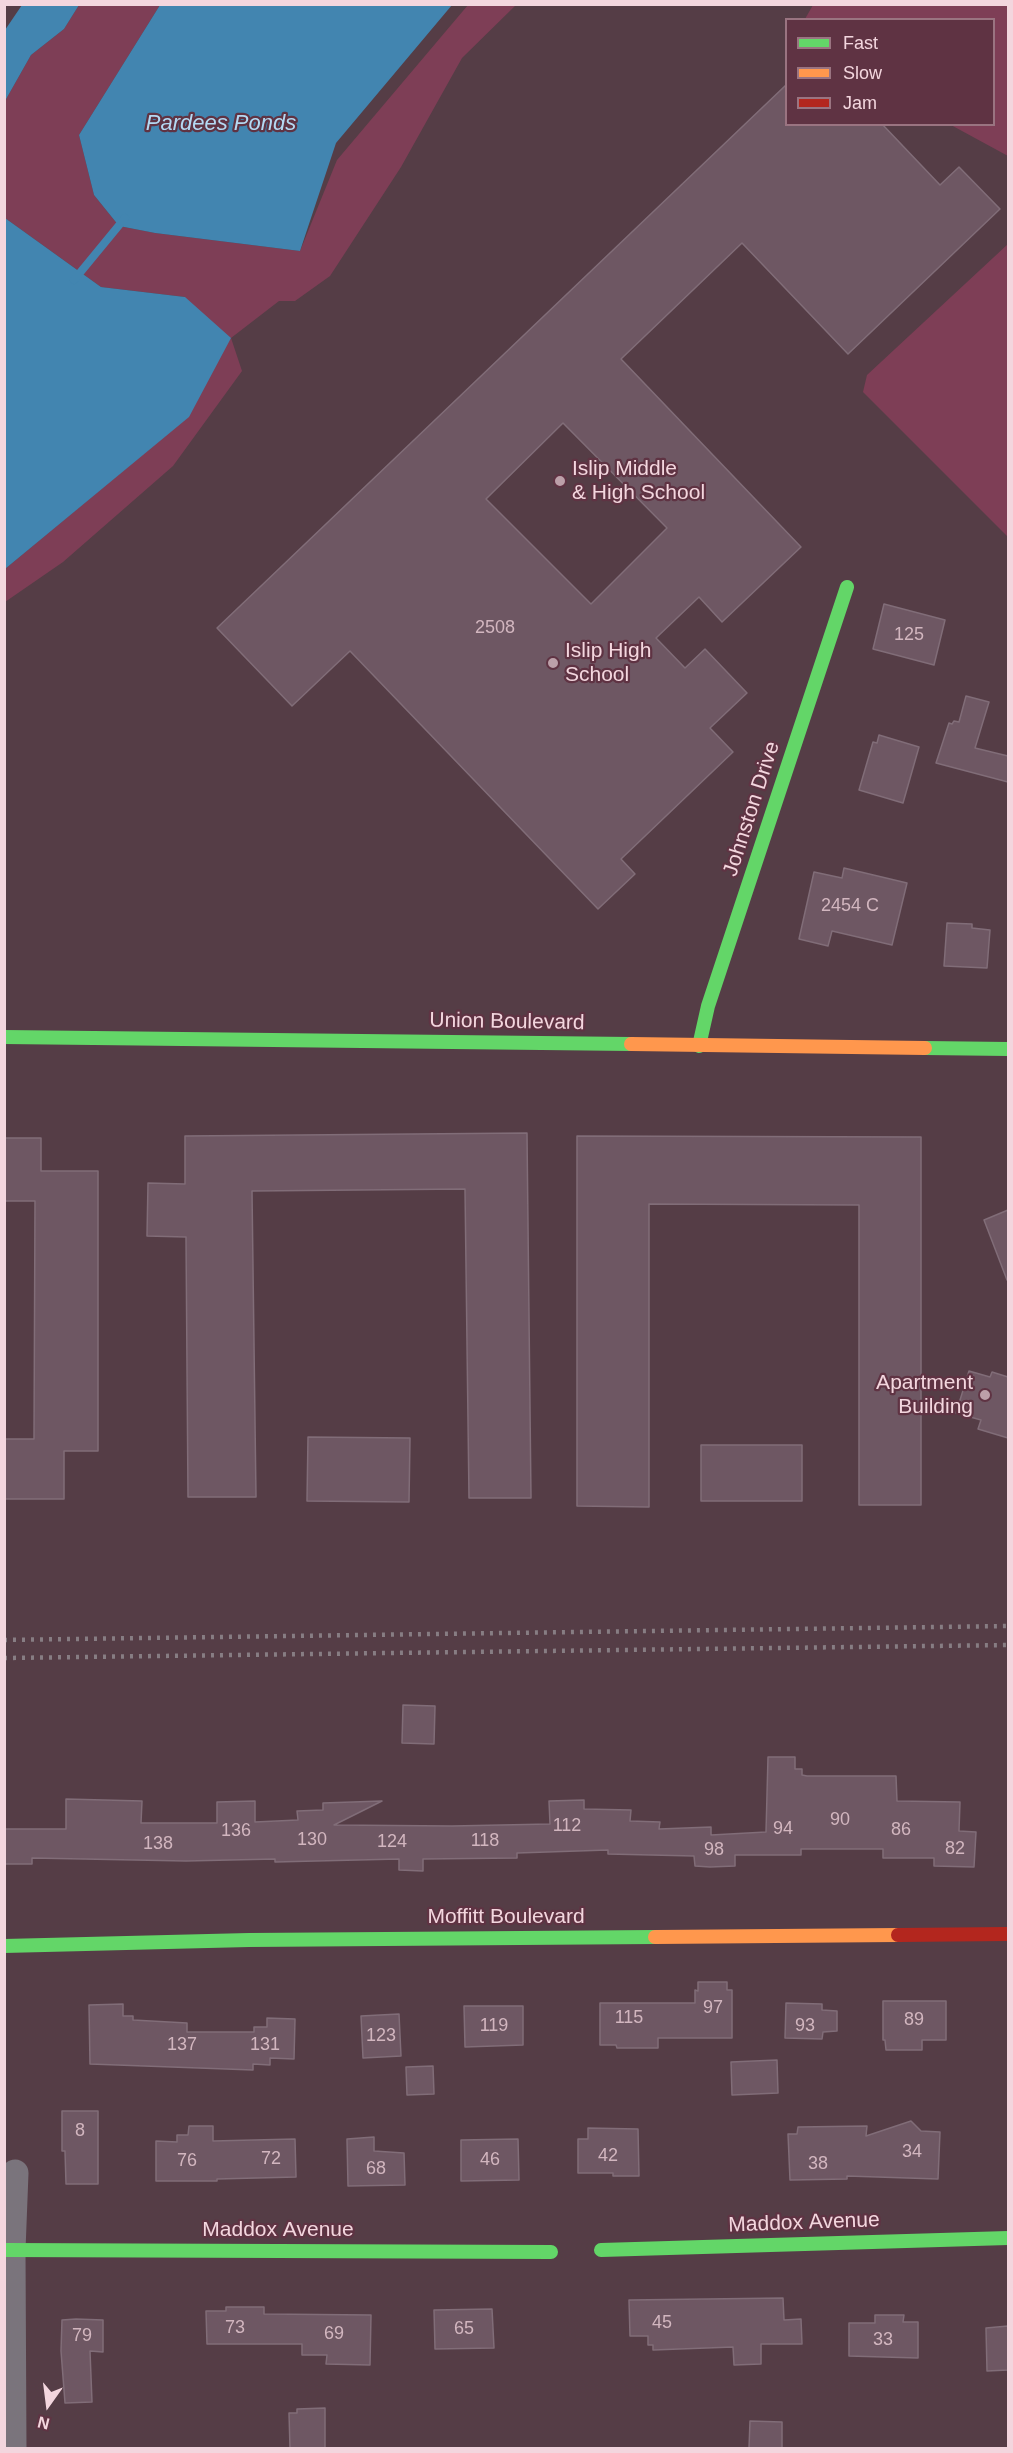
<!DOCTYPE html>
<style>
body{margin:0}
#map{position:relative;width:1013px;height:2453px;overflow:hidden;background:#553d46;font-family:Arial,sans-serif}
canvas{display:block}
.frame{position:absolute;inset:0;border:6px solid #f3d6de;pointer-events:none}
.legend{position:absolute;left:785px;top:18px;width:210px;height:108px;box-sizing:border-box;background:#5f3343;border:2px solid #9a7481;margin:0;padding:8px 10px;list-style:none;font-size:18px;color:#f3d6de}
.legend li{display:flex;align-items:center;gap:12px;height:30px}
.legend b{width:30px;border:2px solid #9a7481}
.north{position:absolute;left:18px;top:2375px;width:60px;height:60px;-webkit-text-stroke:4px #5f3343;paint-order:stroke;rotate:194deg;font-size:16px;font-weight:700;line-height:24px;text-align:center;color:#f3d6de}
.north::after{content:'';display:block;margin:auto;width:21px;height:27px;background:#f3d6de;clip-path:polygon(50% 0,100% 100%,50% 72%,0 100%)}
</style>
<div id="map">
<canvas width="1013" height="2453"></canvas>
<div class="frame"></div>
<ul class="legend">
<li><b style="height:8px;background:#63d668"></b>Fast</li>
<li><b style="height:8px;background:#ff974d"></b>Slow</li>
<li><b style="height:8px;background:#b3261e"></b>Jam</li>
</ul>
<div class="north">N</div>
</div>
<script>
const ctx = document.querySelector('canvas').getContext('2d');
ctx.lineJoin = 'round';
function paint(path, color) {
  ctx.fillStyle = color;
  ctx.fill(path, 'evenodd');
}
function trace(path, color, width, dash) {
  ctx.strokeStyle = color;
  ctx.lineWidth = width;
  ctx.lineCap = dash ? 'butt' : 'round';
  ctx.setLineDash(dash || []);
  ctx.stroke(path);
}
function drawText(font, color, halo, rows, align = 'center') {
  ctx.font = font + ' Arial,sans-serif';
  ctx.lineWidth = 4.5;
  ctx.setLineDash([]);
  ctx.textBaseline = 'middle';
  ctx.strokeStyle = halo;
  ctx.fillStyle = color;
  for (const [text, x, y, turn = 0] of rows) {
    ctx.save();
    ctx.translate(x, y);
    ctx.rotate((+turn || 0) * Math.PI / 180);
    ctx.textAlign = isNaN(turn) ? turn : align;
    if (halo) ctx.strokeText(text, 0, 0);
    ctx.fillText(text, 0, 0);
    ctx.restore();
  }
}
const green = new Path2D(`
 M 79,5 L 160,5 L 79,135 L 94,195 L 119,226 L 155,233 L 300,251 L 337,160 L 468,5 L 516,5 L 462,58 L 401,167 L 330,276 L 295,301 L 279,301 L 231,338 L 242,371 L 173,466 L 63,562 L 5,602 L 5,569 L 188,417 L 185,297 L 101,287 L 5,218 L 5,101 L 31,55 L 64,29 Z
 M 813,5 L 1008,5 L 1008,156 L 951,125 L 994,124 L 994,20 L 805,19 Z
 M 1008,244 L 1008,537 L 863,392 L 867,375 Z`);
const water = new Path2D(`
 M 22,5 L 79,5 L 64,29 L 31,55 L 5,101 L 5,30 Z
 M 160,5 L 160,4 L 452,5 L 336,143 L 300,251 L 155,233 L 119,226 L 94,195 L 79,135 Z
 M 5,218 L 101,287 L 185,297 L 231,338 L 189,417 L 5,569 Z`);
const stream = new Path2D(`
 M 74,280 L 125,218`);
const building = new Path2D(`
 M 786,85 L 786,124 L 882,124 L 940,185 L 959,167 L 1000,209 L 848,354 L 742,243 L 621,359 L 801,547 L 722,622 L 699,597 L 656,638 L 685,668 L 705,649 L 747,693 L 710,728 L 733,752 L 621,859 L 635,874 L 598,909 L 350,651 L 292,706 L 217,628 ZM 563,423 L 667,528 L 591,604 L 486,499 Z
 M 884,604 L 945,620 L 934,665 L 873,649 Z
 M 966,696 L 989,702 L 975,748 L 1008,756 L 1008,782 L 936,763 L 949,723 L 952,724 L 954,721 L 959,722 Z
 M 879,735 L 919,747 L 903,803 L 859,790 L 873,742 L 877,743 Z
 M 844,868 L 907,883 L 892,945 L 832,931 L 828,946 L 799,939 L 814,872 L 842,878 Z
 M 947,923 L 972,924 L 972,928 L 990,930 L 987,968 L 944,966 Z
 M 527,1133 L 531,1498 L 469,1498 L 465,1189 L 252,1191 L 256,1497 L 188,1497 L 186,1237 L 147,1236 L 148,1183 L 185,1184 L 185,1136 Z
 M 577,1136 L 921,1137 L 921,1505 L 859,1505 L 859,1205 L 649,1204 L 649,1507 L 577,1506 Z
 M 4,1138 L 41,1138 L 41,1171 L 98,1171 L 98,1451 L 64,1451 L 64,1499 L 4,1499 L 4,1439 L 34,1439 L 35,1201 L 4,1201 Z
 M 1008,1210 L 1008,1279 L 1007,1280 L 984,1220 Z
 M 969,1371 L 990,1377 L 992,1372 L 1008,1377 L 1008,1438 L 978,1429 L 981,1420 L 956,1413 Z
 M 308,1437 L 410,1438 L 409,1502 L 307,1501 Z
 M 701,1445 L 802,1445 L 802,1501 L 701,1501 Z
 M 403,1705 L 435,1706 L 434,1744 L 402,1743 Z
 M 768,1757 L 795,1757 L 795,1769 L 802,1769 L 802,1775 L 807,1776 L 896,1776 L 897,1801 L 960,1802 L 959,1831 L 976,1832 L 974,1867 L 934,1866 L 934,1858 L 883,1858 L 883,1849 L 801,1849 L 801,1855 L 735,1855 L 735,1866 L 710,1867 L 695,1866 L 694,1856 L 608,1854 L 608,1850 L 517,1853 L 517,1858 L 423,1859 L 423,1871 L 399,1870 L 399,1859 L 275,1862 L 275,1859 L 186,1861 L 32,1858 L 32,1864 L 4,1864 L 4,1829 L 66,1829 L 66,1799 L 142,1801 L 141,1823 L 217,1823 L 217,1802 L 255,1801 L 255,1822 L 298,1820 L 297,1811 L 323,1810 L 323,1803 L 382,1801 L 334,1825 L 452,1826 L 550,1824 L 549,1801 L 584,1800 L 584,1809 L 631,1810 L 630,1821 L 660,1822 L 659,1829 L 711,1827 L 711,1835 L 766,1832 Z
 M 698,1982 L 727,1982 L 727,1990 L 732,1990 L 732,2038 L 658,2038 L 658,2048 L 617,2048 L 616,2045 L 600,2045 L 600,2003 L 695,2003 L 695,1990 L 698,1991 Z
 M 883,2001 L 946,2001 L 946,2040 L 922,2040 L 922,2050 L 886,2050 L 885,2040 L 883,2040 Z
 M 786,2003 L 822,2004 L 822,2010 L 837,2011 L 837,2031 L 823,2032 L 822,2039 L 785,2038 Z
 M 123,2004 L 123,2016 L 133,2016 L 133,2020 L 187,2023 L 187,2032 L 254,2032 L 254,2027 L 267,2027 L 267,2018 L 295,2019 L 294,2059 L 270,2058 L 270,2065 L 253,2064 L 253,2070 L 90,2064 L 89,2005 Z
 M 464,2006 L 523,2006 L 523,2045 L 465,2047 Z
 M 399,2014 L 401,2056 L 363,2058 L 361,2016 Z
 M 777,2060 L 778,2093 L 732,2095 L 731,2062 Z
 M 433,2066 L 434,2094 L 407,2095 L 406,2067 Z
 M 62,2111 L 98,2111 L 98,2184 L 66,2184 L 65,2151 L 62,2151 Z
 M 911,2121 L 921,2131 L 940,2132 L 938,2179 L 847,2176 L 847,2179 L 790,2180 L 788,2134 L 797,2134 L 798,2127 L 867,2126 L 866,2136 Z
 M 189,2126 L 213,2126 L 213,2141 L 295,2139 L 296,2177 L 217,2179 L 217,2181 L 156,2181 L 156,2141 L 177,2142 L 177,2135 L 188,2135 Z
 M 588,2128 L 638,2129 L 639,2176 L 613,2176 L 613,2173 L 578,2173 L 578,2139 L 588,2139 Z
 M 374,2137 L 374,2151 L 404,2153 L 405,2185 L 348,2186 L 347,2139 Z
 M 518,2139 L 519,2180 L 461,2181 L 461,2140 Z
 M 783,2298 L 784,2320 L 801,2319 L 802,2344 L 761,2344 L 761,2364 L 734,2365 L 733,2347 L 653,2350 L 653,2345 L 648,2345 L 648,2336 L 630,2336 L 629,2300 Z
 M 226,2307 L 264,2307 L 264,2314 L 371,2315 L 370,2365 L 326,2364 L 327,2355 L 302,2355 L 302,2344 L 207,2344 L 206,2311 L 226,2311 Z
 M 492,2309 L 494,2348 L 435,2349 L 434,2310 Z
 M 875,2315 L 904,2315 L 903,2322 L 918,2322 L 918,2358 L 849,2356 L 849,2323 L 875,2323 Z
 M 76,2319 L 103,2320 L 103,2352 L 90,2351 L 92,2402 L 65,2403 L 61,2351 L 62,2320 Z
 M 1008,2326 L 1008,2370 L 987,2371 L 986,2328 Z
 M 325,2408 L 325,2448 L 290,2448 L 289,2413 L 297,2413 L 297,2409 Z
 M 750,2421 L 782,2422 L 782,2448 L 749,2448 Z`);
const street = new Path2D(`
 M 13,2448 L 12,2250 L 15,2173`);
const fast = new Path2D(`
 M 4,1037 L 631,1044
 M 699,1046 L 708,1006 L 847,587
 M 925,1048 L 1008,1049
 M 4,1946 L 249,1940 L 655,1937
 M 4,2250 L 551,2252
 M 601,2250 L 1008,2238`);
const slow = new Path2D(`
 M 631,1044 L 925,1048
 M 655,1937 L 898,1935`);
const jam = new Path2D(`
 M 898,1935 L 1008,1934`);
const rail = new Path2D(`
 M 4,1640 L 1008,1626
 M 4,1658 L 1008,1645`);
const markers = [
 [560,481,6,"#bca0a9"],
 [553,663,6,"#bca0a9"],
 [985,1395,6,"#bca0a9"]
];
const numberNames = [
 ["2508",495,628],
 ["125",909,635],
 ["2454 C",850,906],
 ["90",840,1820],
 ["112",567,1826],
 ["94",783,1829],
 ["86",901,1830],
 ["136",236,1831],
 ["130",312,1840],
 ["118",485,1841],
 ["124",392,1842],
 ["138",158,1844],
 ["82",955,1849],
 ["98",714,1850],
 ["97",713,2008],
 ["115",629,2018],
 ["89",914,2020],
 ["119",494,2026],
 ["93",805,2026],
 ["123",381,2036],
 ["137",182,2045],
 ["131",265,2045],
 ["8",80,2131],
 ["34",912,2152],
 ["42",608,2156],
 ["72",271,2159],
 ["46",490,2160],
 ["76",187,2161],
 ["38",818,2164],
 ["68",376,2169],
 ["45",662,2323],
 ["73",235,2328],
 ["65",464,2329],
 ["69",334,2334],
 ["79",82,2336],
 ["33",883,2340]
];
const poiNames = [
 ["Islip Middle",572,469],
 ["& High School",572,493],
 ["Islip High",565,651],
 ["School",565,675],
 ["Apartment",973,1383,"right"],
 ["Building",973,1407,"right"]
];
const streetNames = [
 ["Johnston Drive",752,809,-72],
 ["Union Boulevard",507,1022,1],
 ["Moffitt Boulevard",506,1917],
 ["Maddox Avenue",804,2223,-2],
 ["Maddox Avenue",278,2230]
];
const waterNames = [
 ["Pardees Ponds",221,124]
];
paint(green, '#7e3e56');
paint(water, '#4285b0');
trace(stream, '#4285b0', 8);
paint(building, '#6e5763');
trace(building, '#816d78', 1.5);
trace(street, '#7a747c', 27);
trace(fast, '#63d668', 14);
trace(slow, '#ff974d', 14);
trace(jam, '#b3261e', 14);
trace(rail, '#877d83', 4.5, [3, 6]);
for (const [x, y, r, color] of markers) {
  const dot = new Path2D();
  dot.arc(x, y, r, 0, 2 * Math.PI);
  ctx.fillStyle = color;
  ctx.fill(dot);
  trace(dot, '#5f3343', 2);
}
drawText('18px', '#d2b6bf', null, numberNames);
drawText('21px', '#f3d6de', '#5f3343', poiNames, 'left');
drawText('21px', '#f3d6de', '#5f3343', streetNames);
drawText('italic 22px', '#b4d9f3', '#5f3343', waterNames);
</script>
